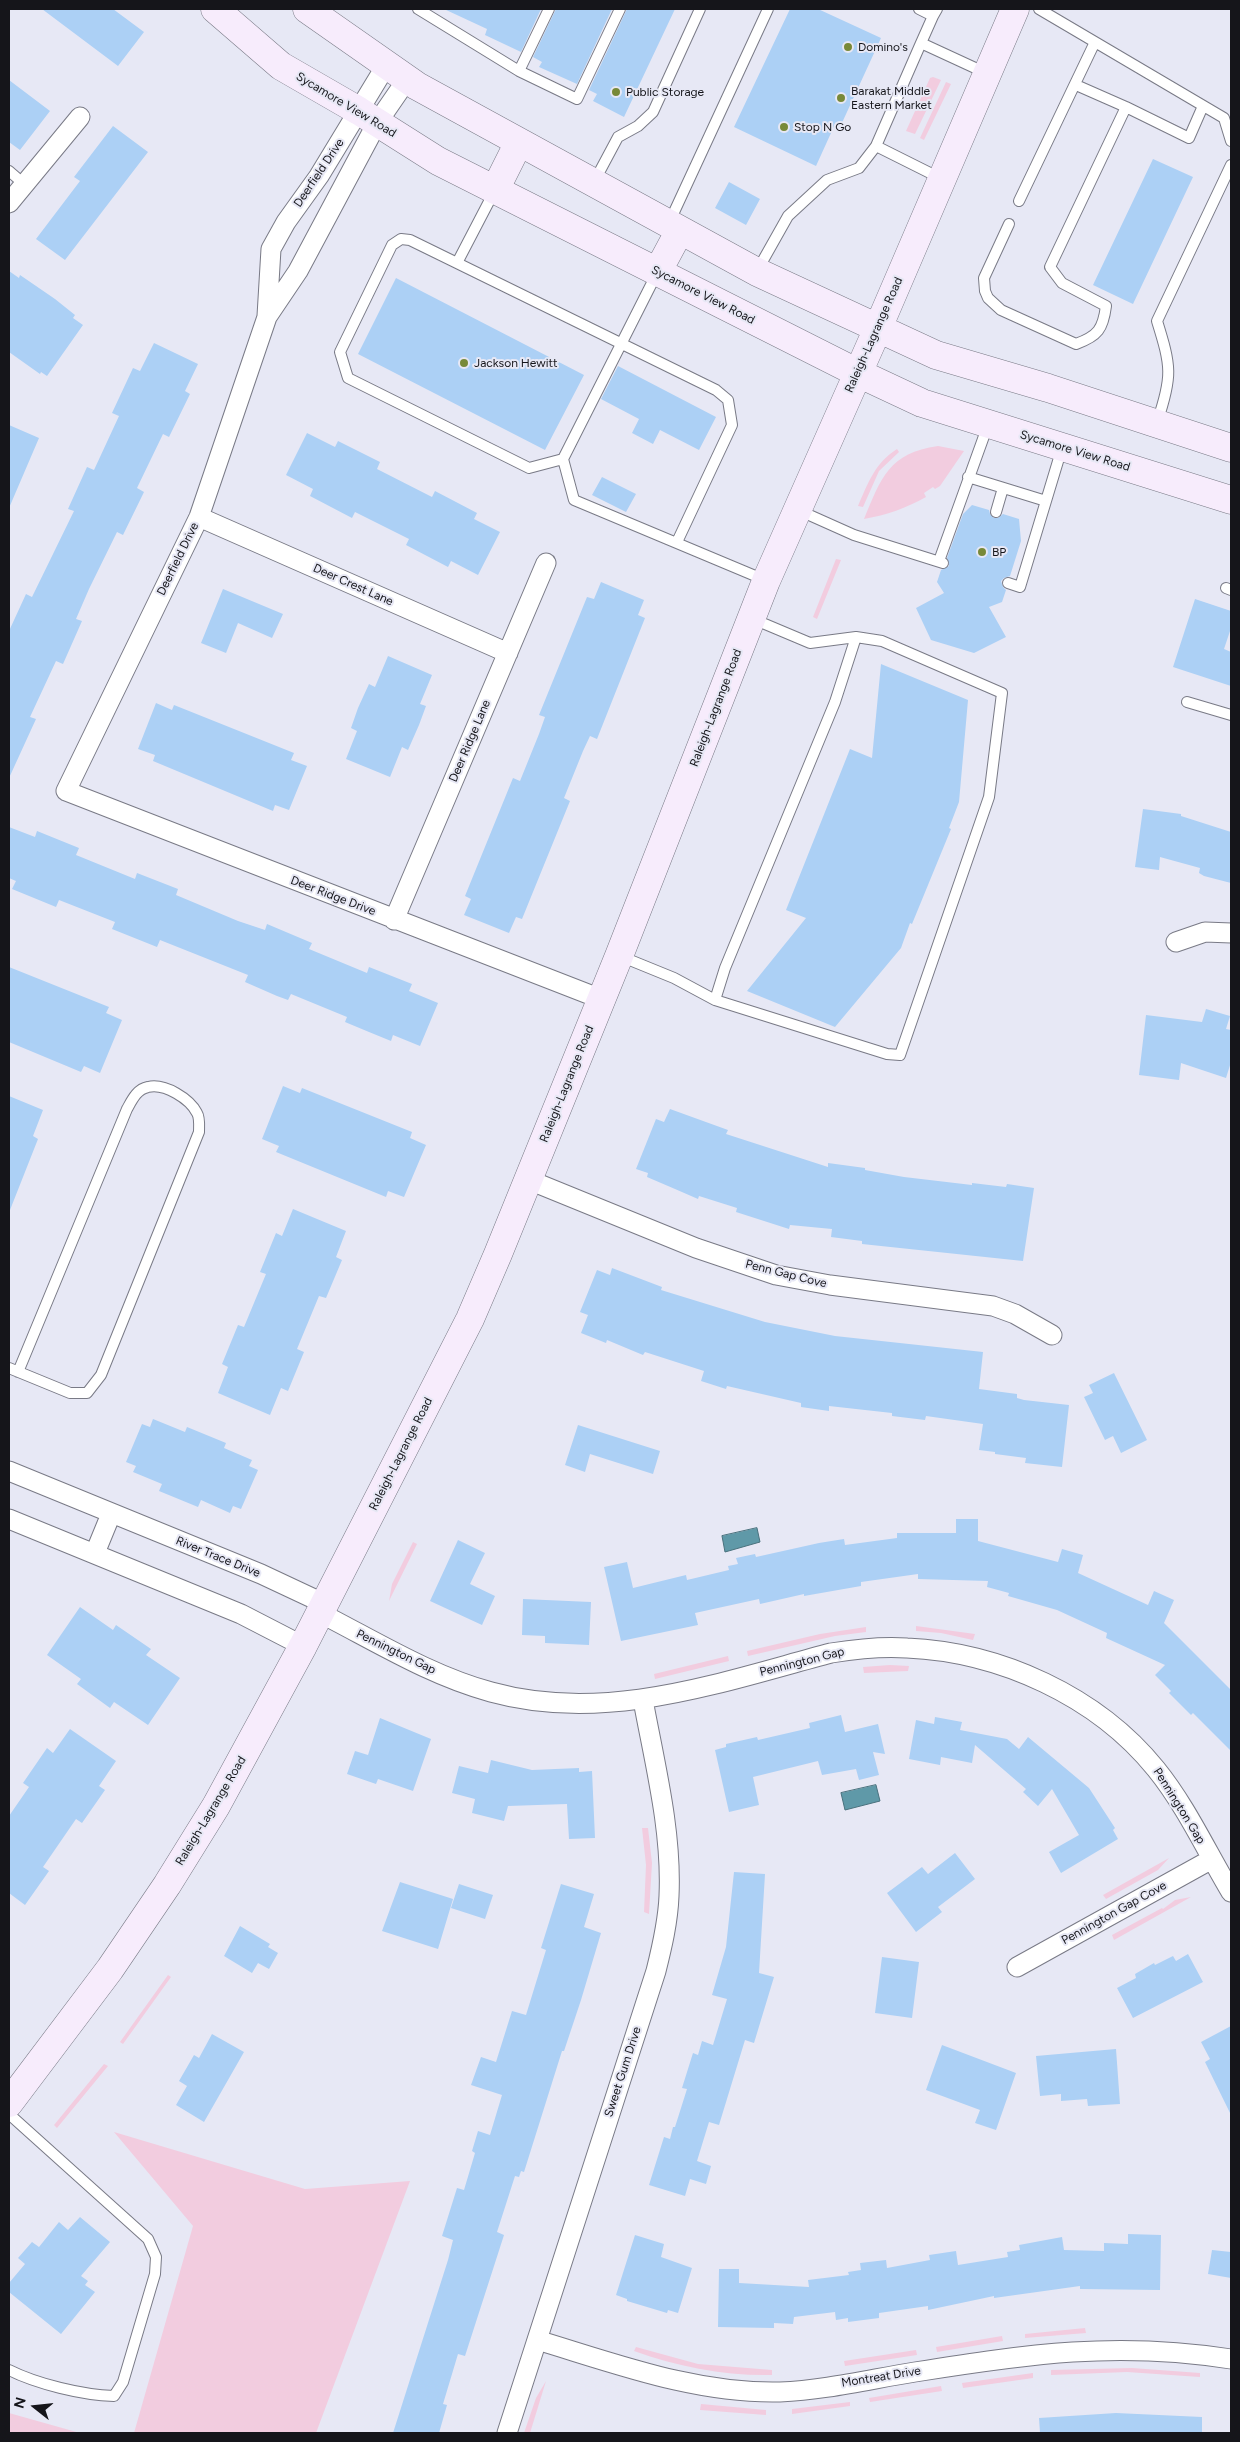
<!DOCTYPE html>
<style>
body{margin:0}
#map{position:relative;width:1240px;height:2442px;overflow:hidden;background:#e7e8f5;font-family:Figtree,sans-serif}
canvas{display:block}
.frame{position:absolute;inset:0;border:10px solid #15151a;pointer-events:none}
.north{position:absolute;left:10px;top:2382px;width:50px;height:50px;-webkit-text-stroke:4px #e7e8f5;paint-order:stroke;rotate:286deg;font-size:14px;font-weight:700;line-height:20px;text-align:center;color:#15151a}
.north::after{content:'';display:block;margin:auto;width:18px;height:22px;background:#15151a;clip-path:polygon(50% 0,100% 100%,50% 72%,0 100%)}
</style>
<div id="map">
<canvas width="1240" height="2442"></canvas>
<div class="frame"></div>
<div class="north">N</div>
</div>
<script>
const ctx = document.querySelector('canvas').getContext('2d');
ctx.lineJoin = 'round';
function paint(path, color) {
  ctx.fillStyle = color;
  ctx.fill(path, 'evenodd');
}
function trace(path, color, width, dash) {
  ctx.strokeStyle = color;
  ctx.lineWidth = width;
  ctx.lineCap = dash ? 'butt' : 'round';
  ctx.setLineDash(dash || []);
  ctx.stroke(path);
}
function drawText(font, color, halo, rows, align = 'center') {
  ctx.font = font + ' Figtree,sans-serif';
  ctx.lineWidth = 4;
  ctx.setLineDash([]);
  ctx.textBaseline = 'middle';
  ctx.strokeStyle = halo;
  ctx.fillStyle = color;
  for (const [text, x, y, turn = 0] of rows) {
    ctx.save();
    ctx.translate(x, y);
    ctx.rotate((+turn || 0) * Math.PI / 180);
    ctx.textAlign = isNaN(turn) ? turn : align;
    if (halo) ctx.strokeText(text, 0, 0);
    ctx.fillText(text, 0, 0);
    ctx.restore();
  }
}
const green = new Path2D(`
 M 933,77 L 941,80 L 915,134 L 906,131 L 930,78 Z
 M 946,82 L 951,84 L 924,140 L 920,138 Z
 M 938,446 L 964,451 L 940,486 L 935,489 L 933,487 L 924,493 L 926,497 C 906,508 887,515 864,519 C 881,478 889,453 938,446 Z
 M 897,449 L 899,452 L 879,471 L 863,507 L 858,506 C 868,483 875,463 897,449 Z
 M 836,559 L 841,560 L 817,619 L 813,617 Z
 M 413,1542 L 417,1544 L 389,1601 L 392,1584 Z
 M 916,1626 L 975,1634 L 973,1640 L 941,1633 L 916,1631 Z
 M 866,1627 L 866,1632 L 835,1636 L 748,1656 L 747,1651 L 820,1634 Z
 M 728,1656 L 729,1661 L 655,1679 L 654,1674 Z
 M 890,1665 L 909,1666 L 908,1671 L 864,1673 L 863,1667 Z
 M 642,1828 L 648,1828 L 652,1863 L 649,1914 L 644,1912 L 646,1865 Z
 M 1169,1858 L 1158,1870 L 1106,1899 L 1103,1895 Z
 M 1191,1897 L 1114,1940 L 1112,1935 L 1162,1908 L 1163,1909 L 1175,1900 Z
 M 168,1975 L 171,1977 L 123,2044 L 120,2042 Z
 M 104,2064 L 108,2066 L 57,2128 L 54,2125 Z
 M 114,2132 L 305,2189 L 410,2181 L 316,2433 L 134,2433 L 193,2226 Z
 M 1085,2328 L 1086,2333 L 1025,2338 L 1025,2334 Z
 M 1002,2336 L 1003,2341 L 937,2352 L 936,2347 Z
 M 636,2347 L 698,2364 L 772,2370 L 772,2375 C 725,2376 679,2367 634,2351 Z
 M 916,2350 L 917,2355 L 845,2366 L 844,2361 Z
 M 1132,2368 L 1200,2373 L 1200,2377 L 1127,2372 L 1051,2375 L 1051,2370 Z
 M 1033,2373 L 1033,2378 L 963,2388 L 962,2383 Z
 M 546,2381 L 530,2433 L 524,2433 L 536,2398 Z
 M 941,2386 L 942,2391 L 870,2402 L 869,2398 Z
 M 850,2402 L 850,2406 L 792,2414 L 792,2409 Z
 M 701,2404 L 766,2410 L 766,2415 L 700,2410 Z
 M 9,2413 L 80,2433 L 9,2433 Z`);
const water = new Path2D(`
 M 757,1528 L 760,1542 L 725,1552 L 722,1536 Z
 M 876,1785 L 880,1801 L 845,1810 L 841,1793 Z`);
const building = new Path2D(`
 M 42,9 L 113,9 L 144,32 L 118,66 Z
 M 444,9 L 541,9 L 521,52 L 485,35 L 487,29 Z
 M 556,9 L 612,9 L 577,84 L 539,67 L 542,62 L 533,57 Z
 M 627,9 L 675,9 L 624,117 L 593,101 L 597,94 L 589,90 Z
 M 790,9 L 818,9 L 881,38 L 841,125 L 836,122 L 816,166 L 734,127 Z
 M 9,80 L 50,111 L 20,150 L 9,142 Z
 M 113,126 L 148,152 L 65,260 L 36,239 L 80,181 L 74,177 Z
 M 1153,159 L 1193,177 L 1133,304 L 1093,285 Z
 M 729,182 L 760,199 L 746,225 L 715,208 Z
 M 9,271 L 19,278 L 20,275 L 55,299 L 75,315 L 73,318 L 83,325 L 47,376 L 41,372 L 40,374 L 9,352 Z
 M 396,278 L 584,375 L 545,450 L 358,354 Z
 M 154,343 L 198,364 L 185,391 L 190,394 L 169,437 L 163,434 L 137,488 L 144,492 L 123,535 L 117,532 L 89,589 L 76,619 L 82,621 L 63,664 L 56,661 L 30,717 L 36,719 L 9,778 L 9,631 L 26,594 L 32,597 L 74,511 L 68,509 L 87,467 L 94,470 L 119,416 L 112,413 L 133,368 L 140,371 Z
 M 618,366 L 716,417 L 699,450 L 660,430 L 653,444 L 632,433 L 639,419 L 601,399 Z
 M 9,425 L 39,438 L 9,508 Z
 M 307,433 L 335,447 L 338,441 L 380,462 L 377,469 L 432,497 L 435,491 L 477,513 L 474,519 L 500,532 L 478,575 L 451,561 L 448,567 L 406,545 L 409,539 L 355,512 L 352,518 L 310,496 L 313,489 L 286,475 Z
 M 602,477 L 636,494 L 626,512 L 592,495 Z
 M 972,505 L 989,510 L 990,514 L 994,518 L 998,518 L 1003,514 L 1019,519 L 1021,541 L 1010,576 L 1004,578 L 1001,581 L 1003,587 L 1006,590 L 1002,602 L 989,607 L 1006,637 L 974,653 L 931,640 L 916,608 L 944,593 L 937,582 L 941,570 L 949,566 L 947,558 L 963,514 Z
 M 601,582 L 644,600 L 638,615 L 645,618 L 597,739 L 590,736 L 583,751 L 564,798 L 570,801 L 522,919 L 516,917 L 509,933 L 464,915 L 471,899 L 465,896 L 513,778 L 520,781 L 539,734 L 545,717 L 539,715 L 587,597 L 594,599 Z
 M 223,589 L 283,614 L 272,638 L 238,623 L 226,653 L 201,643 Z
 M 1195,599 L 1231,611 L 1231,628 L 1224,649 L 1231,652 L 1231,686 L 1173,667 Z
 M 388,656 L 432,675 L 420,704 L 426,706 L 419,725 L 408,750 L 402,747 L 390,777 L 346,759 L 357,731 L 351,728 L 358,708 L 369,684 L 375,687 Z
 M 881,664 L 968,700 L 959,802 L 949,828 L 951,829 L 912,924 L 910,923 L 901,948 L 835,1027 L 747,991 L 806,918 L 786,910 L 850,749 L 872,758 Z
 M 156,703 L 172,710 L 174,705 L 294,753 L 291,760 L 307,766 L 289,810 L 275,805 L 273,811 L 153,761 L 155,755 L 138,749 Z
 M 1143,809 L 1181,814 L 1181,816 L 1231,832 L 1231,883 L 1204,876 L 1199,873 L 1200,868 L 1160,857 L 1159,870 L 1135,867 Z
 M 9,827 L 35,837 L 37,831 L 79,848 L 76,855 L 135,879 L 137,873 L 178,889 L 176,895 L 238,921 L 265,930 L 267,924 L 312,943 L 309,949 L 367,973 L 369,967 L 412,984 L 409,991 L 438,1003 L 420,1046 L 393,1035 L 391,1041 L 369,1032 L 345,1022 L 347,1017 L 291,994 L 288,1000 L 277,996 L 245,982 L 248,975 L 160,940 L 157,947 L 112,929 L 115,922 L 59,900 L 56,907 L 12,889 L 16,881 L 9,878 Z
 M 9,967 L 109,1007 L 106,1013 L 122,1020 L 100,1073 L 84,1066 L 81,1072 L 9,1042 Z
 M 1206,1009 L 1230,1016 L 1226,1029 L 1231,1030 L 1231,1062 L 1226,1078 L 1181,1063 L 1179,1080 L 1139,1075 L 1146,1015 L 1202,1022 Z
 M 283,1086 L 300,1093 L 302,1088 L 412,1132 L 410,1138 L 426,1145 L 404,1197 L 388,1191 L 386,1197 L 276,1152 L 279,1146 L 262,1139 Z
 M 9,1096 L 43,1110 L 33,1136 L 38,1139 L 10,1210 Z
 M 670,1109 L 728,1130 L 726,1134 L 828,1167 L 828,1163 L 865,1168 L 865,1170 L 904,1177 L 972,1185 L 972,1183 L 1006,1187 L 1007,1184 L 1034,1188 L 1023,1261 L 862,1244 L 862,1241 L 831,1237 L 832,1229 L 790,1225 L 789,1229 L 736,1212 L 737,1208 L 699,1196 L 698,1199 L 675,1189 L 647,1177 L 648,1173 L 636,1169 L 656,1119 L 664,1122 Z
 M 293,1209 L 346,1231 L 336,1257 L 342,1260 L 326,1298 L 319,1296 L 297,1349 L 304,1352 L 288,1391 L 281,1388 L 270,1415 L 218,1393 L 228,1367 L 222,1364 L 238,1325 L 244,1327 L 266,1274 L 260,1272 L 276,1233 L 282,1236 Z
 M 612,1268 L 662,1287 L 661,1290 L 765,1322 L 835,1336 L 983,1352 L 979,1389 L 1017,1394 L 1017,1398 L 1024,1400 L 1069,1405 L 1062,1467 L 1025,1463 L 1026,1458 L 995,1454 L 995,1452 L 979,1450 L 983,1424 L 926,1416 L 925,1420 L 892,1416 L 892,1413 L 829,1406 L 829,1411 L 801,1407 L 801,1403 L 727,1386 L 726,1389 L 701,1381 L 704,1371 L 645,1352 L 643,1355 L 607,1340 L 606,1343 L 581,1333 L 588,1315 L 580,1312 L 597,1270 L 610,1275 Z
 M 1114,1373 L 1147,1440 L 1121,1453 L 1113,1436 L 1105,1440 L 1084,1397 L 1093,1393 L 1089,1385 Z
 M 153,1419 L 185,1432 L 187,1427 L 226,1443 L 224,1448 L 252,1460 L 249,1466 L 258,1470 L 241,1509 L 233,1506 L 230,1513 L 201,1500 L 198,1507 L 159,1491 L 162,1484 L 133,1472 L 136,1466 L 126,1462 L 142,1424 L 150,1427 Z
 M 578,1425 L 660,1451 L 653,1474 L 590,1454 L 585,1472 L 565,1465 Z
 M 956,1519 L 978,1519 L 978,1541 L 1058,1562 L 1062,1549 L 1083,1555 L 1078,1573 L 1148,1605 L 1154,1591 L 1174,1600 L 1164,1623 L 1231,1690 L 1231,1751 L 1193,1713 L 1191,1715 L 1169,1693 L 1171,1691 L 1155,1675 L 1165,1665 L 1106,1638 L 1107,1633 L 1057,1610 L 1008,1596 L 1009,1593 L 987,1587 L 988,1581 L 918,1579 L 918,1574 L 861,1582 L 861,1586 L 804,1596 L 804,1594 L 760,1604 L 759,1599 L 695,1613 L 698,1625 L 621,1641 L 604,1567 L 627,1562 L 633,1588 L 686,1575 L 687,1580 L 729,1570 L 728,1566 L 738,1564 L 736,1558 L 755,1554 L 756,1557 L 819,1543 L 844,1539 L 845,1545 L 897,1538 L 897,1533 L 956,1533 Z
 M 458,1540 L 485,1553 L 470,1584 L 495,1596 L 482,1625 L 430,1601 Z
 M 523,1599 L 591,1602 L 589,1645 L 545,1643 L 545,1636 L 522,1635 Z
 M 80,1607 L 113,1630 L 116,1625 L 151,1649 L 146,1655 L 180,1678 L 148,1725 L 114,1702 L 110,1708 L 77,1684 L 81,1679 L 47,1655 Z
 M 841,1715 L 845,1732 L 878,1724 L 885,1754 L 873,1752 L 879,1775 L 859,1780 L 856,1769 L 822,1775 L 818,1761 L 753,1777 L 759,1805 L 729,1812 L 715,1750 L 726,1747 L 726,1744 L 757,1737 L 758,1740 L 810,1728 L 809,1723 Z
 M 935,1717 L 962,1722 L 960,1730 L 1007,1739 L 1019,1749 L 1028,1737 L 1089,1788 L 1115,1828 L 1113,1830 L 1118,1839 L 1061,1873 L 1049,1852 L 1079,1835 L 1052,1789 L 1038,1806 L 1023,1792 L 1026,1789 L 975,1745 L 972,1763 L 941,1757 L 940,1765 L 909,1759 L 916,1720 L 934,1724 Z
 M 380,1718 L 431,1739 L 413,1791 L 378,1779 L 376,1784 L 347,1774 L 355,1751 L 368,1755 Z
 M 70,1729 L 116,1761 L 99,1786 L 105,1790 L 82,1823 L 76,1819 L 43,1867 L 49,1871 L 25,1905 L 9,1893 L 9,1816 L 29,1787 L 23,1783 L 47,1748 L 53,1753 Z
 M 491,1760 L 532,1770 L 579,1768 L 579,1772 L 592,1771 L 595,1838 L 569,1839 L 567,1804 L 508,1806 L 504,1821 L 472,1813 L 475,1799 L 452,1793 L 459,1766 L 488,1773 Z
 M 955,1853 L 975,1879 L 938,1907 L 942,1912 L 916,1932 L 887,1893 L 922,1867 L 928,1874 Z
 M 734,1872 L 765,1874 L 759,1973 L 774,1977 L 754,2043 L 745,2040 L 719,2125 L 709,2122 L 697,2161 L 711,2166 L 706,2184 L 690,2179 L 685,2196 L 649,2185 L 664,2137 L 670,2139 L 673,2127 L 675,2127 L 687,2089 L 682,2088 L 693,2053 L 698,2055 L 702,2041 L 713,2045 L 727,1999 L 712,1995 L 726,1947 Z
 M 400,1882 L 453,1899 L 438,1949 L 382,1931 Z
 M 459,1884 L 493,1895 L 485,1919 L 451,1908 Z
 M 561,1884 L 594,1894 L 584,1927 L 601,1933 L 581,2000 L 564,2051 L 562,2051 L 524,2172 L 521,2171 L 519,2177 L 515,2176 L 497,2232 L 504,2235 L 465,2356 L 458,2354 L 443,2404 L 447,2405 L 439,2433 L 393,2433 L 448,2260 L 453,2240 L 442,2236 L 457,2188 L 464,2190 L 475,2153 L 472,2151 L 478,2131 L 490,2135 L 502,2095 L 471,2085 L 481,2057 L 496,2062 L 512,2011 L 526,2015 L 546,1950 L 541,1948 Z
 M 240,1926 L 270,1944 L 268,1947 L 278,1953 L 269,1969 L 258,1963 L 252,1973 L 224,1956 Z
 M 1188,1954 L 1203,1982 L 1133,2018 L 1117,1988 L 1136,1978 L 1135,1974 L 1154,1963 L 1155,1965 L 1173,1956 L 1176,1961 Z
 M 882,1957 L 919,1962 L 912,2018 L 875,2013 Z
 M 1231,2026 L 1231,2115 L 1205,2062 L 1210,2059 L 1201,2042 Z
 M 212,2034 L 244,2052 L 204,2122 L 176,2105 L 187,2086 L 179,2081 L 194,2055 L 199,2058 Z
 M 942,2045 L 1016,2073 L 996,2130 L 975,2123 L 980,2110 L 926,2090 Z
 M 1116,2049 L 1120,2104 L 1088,2106 L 1087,2099 L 1061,2101 L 1061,2094 L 1040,2096 L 1036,2056 Z
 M 80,2217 L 110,2242 L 81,2276 L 88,2281 L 85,2285 L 95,2292 L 61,2334 L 9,2292 L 9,2283 L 25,2264 L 18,2258 L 32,2242 L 39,2247 L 59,2222 L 68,2230 Z
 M 1128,2234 L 1161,2235 L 1160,2290 L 1080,2289 L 1080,2286 L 994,2298 L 994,2296 L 928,2310 L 928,2306 L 879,2313 L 879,2318 L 848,2322 L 848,2318 L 836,2320 L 835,2312 L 794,2317 L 793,2324 L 774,2323 L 774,2328 L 718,2327 L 719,2269 L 739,2269 L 739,2283 L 809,2287 L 808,2280 L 849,2275 L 848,2272 L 861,2270 L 860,2263 L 886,2260 L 887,2268 L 930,2260 L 929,2255 L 956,2251 L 958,2265 L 1008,2257 L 1007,2252 L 1020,2250 L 1019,2245 L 1062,2237 L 1064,2250 L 1104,2251 L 1104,2243 L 1128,2244 Z
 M 635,2235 L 664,2244 L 661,2257 L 692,2268 L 678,2313 L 668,2310 L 667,2313 L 627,2301 L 627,2299 L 616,2295 Z
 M 1212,2250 L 1231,2252 L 1231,2278 L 1208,2274 Z
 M 1116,2413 L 1202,2417 L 1202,2433 L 1040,2433 L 1039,2418 Z`);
const lane = new Path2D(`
 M 418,9 L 519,71
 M 549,9 L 519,71 L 577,99 L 620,9
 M 919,9 L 933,16 L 937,9
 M 1039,9 L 1224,118 L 1231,141
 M 933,16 L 921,43 L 986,73
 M 1126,107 L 1189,138 L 1203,106
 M 876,146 L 942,179
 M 9,171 L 24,184
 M 594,182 L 618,137 L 638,126 L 653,112 L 700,9
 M 495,190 L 457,263 L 716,390 L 728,400 L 732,425 L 677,542
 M 1019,201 L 1095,42
 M 669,223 L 768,9
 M 1009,224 L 984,278 L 985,291 L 988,298 L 1001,310 L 1076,344 C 1098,336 1103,329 1106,306 L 1062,283 L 1050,267 L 1126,107 L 1076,85
 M 457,263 L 410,240 L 401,239 L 392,245 L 340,352 L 348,378 L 529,468 L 563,459
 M 757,271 L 788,216 L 827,180 L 859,168 L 876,146 L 921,43
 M 657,273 L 563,459 L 574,500 L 765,580
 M 1157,422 C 1173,376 1171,366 1157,321 L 1231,165
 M 968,477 L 1046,501
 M 798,510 L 854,535 L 943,563
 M 996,512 L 1003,488
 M 939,561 L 988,425
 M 1008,583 L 1020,587 L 1062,448
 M 1226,588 L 1231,590
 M 1187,702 L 1231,715
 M 620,956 L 674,978 L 715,1000 L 725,968 L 835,702 L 856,637 L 810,643 L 753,619
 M 715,1000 L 887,1054 L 900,1055 L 989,797 L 1002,693 L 882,641 L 856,637
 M 9,1368 L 70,1393 L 87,1393 L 101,1375 L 199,1132 C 199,1126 200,1118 197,1113 C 190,1099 165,1083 148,1087 C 137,1089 132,1100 127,1109 L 18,1372
 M 9,2114 L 148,2239 L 156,2257 L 155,2274 L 123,2382 L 114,2396 C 82,2395 37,2384 9,2370`);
const street = new Path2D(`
 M 408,78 L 377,123 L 298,271 L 267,317 L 199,517 L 66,791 L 601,999
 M 9,203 L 80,117
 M 267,316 L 271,249 L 286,222 L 319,176 L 387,64
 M 199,517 L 508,653
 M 394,920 L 546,563
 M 1176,942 L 1205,932 L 1231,933
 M 529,1180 L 696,1248 L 776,1275 L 830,1285 L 993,1306 L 1015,1314 L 1052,1335
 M 9,1471 L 261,1574 L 325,1604
 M 9,1519 L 241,1614 L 303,1646
 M 95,1553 L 111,1514
 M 320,1613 C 375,1641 431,1676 491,1692 C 606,1724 721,1682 831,1653 C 856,1649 882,1646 907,1648 C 1000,1652 1097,1696 1156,1769 C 1186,1806 1207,1852 1231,1892
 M 1017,1967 L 1212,1859
 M 537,2340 C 617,2364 696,2394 780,2392 C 825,2390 871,2379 915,2372 C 1028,2354 1117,2341 1231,2359
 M 507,2433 L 656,1971 C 662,1947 668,1922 669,1896 C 672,1831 655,1765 643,1700`);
const secondary = new Path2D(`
 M 215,9 L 281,66 L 359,111 L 438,161 L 858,373 L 922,403 L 1231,500
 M 307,9 L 417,86 L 757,272 L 936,355 L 1048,388 L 1231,448
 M 495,190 L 519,142
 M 658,271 L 680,230
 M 9,2103 L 110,1969 L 167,1885 L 216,1806 L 303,1646 L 470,1319 L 498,1254 L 619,956 L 766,581 L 878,328 L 1015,9`);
const markers = [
 [848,47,5,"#788938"],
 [616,92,5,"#788938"],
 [841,98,5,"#788938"],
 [784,127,5,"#788938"],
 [464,363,5,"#788938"],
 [982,552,5,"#788938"]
];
const poiNames = [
 ["Domino's",858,47],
 ["Barakat Middle",851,91],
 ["Eastern Market",851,105],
 ["Public Storage",626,92],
 ["Stop N Go",794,127],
 ["Jackson Hewitt",474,363],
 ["BP",992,552]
];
const streetNames = [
 ["Sycamore View Road",346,105,31],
 ["Deerfield Drive",319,173,-56],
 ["Sycamore View Road",703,295,27],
 ["Raleigh-Lagrange Road",874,335,-66],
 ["Sycamore View Road",1075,451,17],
 ["Deerfield Drive",178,559,-64],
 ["Deer Crest Lane",353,585,24],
 ["Raleigh-Lagrange Road",716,708,-69],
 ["Deer Ridge Lane",470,741,-67],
 ["Deer Ridge Drive",333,896,21],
 ["Raleigh-Lagrange Road",567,1084,-68],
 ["Penn Gap Cove",786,1274,14],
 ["Raleigh-Lagrange Road",401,1454,-63],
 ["River Trace Drive",218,1557,22],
 ["Pennington Gap",396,1652,26],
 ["Pennington Gap",802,1662,-14],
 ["Pennington Gap",1179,1806,58],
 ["Raleigh-Lagrange Road",211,1811,-59],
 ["Pennington Gap Cove",1114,1913,-29],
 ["Sweet Gum Drive",623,2072,-72],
 ["Montreat Drive",881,2377,-9]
];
paint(green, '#f2ccdf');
paint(water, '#5f99a8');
trace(water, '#49717d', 1);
paint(building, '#acd0f5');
trace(lane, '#797a86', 12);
trace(street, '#797a86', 21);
trace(secondary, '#797a86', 29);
trace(lane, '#fff', 10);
trace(street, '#fff', 19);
trace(secondary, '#f7ecfc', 28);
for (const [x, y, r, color] of markers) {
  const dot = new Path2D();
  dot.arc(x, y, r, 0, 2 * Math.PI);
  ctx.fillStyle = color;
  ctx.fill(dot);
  trace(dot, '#e7e8f5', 2);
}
drawText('12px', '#15151a', '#e7e8f5', poiNames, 'left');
drawText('12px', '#15151a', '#e7e8f5', streetNames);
</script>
